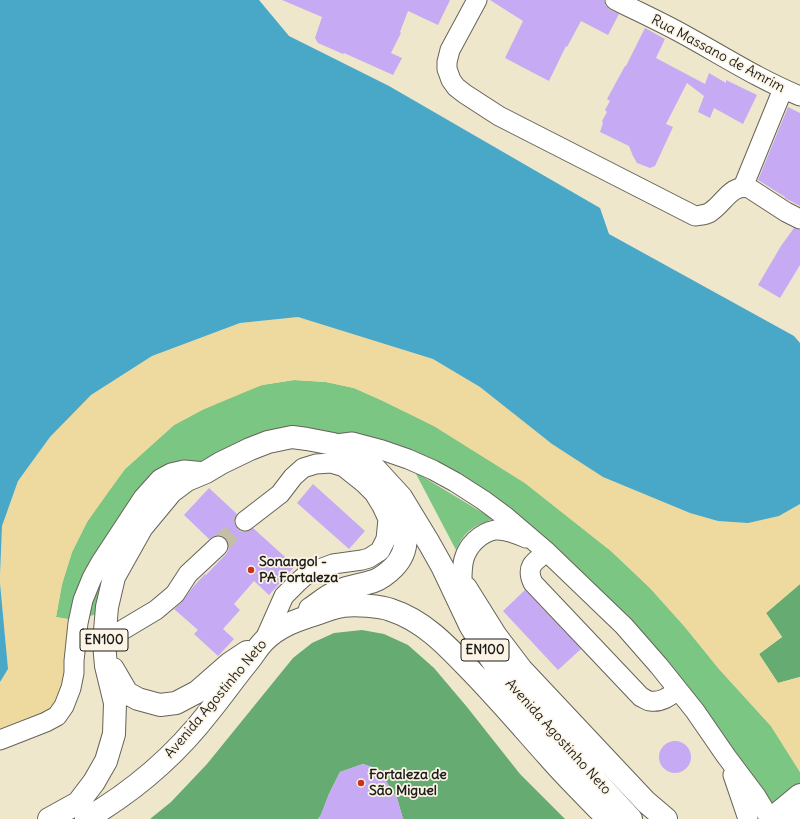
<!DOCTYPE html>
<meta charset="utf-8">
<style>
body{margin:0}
canvas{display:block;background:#eee7cb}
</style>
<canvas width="800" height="819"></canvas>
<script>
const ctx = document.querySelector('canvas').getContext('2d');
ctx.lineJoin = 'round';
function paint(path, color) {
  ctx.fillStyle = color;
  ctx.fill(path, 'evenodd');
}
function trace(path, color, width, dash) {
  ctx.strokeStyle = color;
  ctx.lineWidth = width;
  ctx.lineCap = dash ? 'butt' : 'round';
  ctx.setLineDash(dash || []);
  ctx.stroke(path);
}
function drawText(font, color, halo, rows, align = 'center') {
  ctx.font = font + ' Delius,sans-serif';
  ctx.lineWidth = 3.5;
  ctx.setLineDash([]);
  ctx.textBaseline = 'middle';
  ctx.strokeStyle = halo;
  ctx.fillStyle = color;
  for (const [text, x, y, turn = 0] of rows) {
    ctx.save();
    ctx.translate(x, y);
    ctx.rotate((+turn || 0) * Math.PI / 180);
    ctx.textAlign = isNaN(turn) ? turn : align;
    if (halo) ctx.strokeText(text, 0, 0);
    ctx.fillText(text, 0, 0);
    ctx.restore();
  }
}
const green = new Path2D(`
 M 294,380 L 326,382 L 354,388 L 381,400 L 434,426 L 525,483 L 611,551 L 650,588 L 685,627 L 719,669 L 771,726 L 800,772 L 800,819 L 782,819 L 545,550 L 433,470 L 280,439 L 171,492 L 106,612 L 73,620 L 56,617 L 62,584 L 72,552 L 87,522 L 106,494 L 125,469 L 174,425 L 202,410 L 231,395 L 262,385 Z
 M 415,472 L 493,519 C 474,526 465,530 456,550 Z`);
const forest = new Path2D(`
 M 800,584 L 800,677 L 778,683 L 759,654 L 782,637 L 766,613 Z
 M 362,630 L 384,634 L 408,645 L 434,668 L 467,707 L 520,774 L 565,819 L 403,819 L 397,798 L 378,769 L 363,764 L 340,772 L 329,794 L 321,815 L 318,819 L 150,819 L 171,802 L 207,764 L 293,658 L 312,643 L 334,633 Z`);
const sand = new Path2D(`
 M 298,317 L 433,359 L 480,387 L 552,444 L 603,477 L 690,513 L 779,516 L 800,504 L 800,584 L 766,613 L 782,637 L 759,654 L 778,683 L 800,677 L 800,772 L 771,726 L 719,669 L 685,627 L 650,588 L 611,551 L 525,483 L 434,426 L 381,400 L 354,388 L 326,382 L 294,380 L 262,385 L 202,410 L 174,425 L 125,469 L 87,522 L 72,552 L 62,584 L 56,617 L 73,620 L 64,706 L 0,740 L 0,682 L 8,669 L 0,583 L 2,526 L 18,481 L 50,437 L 91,395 L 152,356 L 240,323 Z`);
const water = new Path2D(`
 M 0,0 L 259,0 L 289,36 L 389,86 L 600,208 L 609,234 L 794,336 L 800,343 L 800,504 L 779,516 L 748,523 L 718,521 L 690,513 L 603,477 L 552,444 L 480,387 L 433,359 L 298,317 L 240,323 L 152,356 L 91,395 L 50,437 L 18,481 L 2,526 L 0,576 Z
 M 0,583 L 8,669 L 0,682 Z`);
const building = new Path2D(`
 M 282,0 L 450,0 L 438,25 L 408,11 L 400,32 L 401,33 L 391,53 L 402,58 L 393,75 L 344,53 L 343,54 L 318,43 L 315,38 L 322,17 Z
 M 490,0 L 604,0 L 606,6 L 610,10 L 619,14 L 608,35 L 581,21 L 567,47 L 566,46 L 549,81 L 505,58 L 523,21 Z
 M 645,28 L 665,39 L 656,58 L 705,84 L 709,73 L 726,83 L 726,80 L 757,95 L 743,124 L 714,108 L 710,118 L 698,112 L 704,96 L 687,83 L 666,124 L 673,127 L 655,166 L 650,168 L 637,163 L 633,156 L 629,146 L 600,132 L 603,123 L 602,121 L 607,112 L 605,110 L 610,101 L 607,99 L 625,66 L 626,66 Z
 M 788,107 L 800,113 L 800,206 L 787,199 L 785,198 L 785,197 L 758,180 Z
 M 794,228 L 800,230 L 800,265 L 780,298 L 758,285 L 781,246 Z
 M 313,484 L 365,531 L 349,549 L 297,503 Z
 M 209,488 L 237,514 L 235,517 L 234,522 L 237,528 L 240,531 L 246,532 L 253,528 L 295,566 L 269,595 L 254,581 L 234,604 L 240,610 L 223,629 L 234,639 L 218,656 L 194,634 L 198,630 L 174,609 L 182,602 L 193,587 L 205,574 L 206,575 L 226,554 L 229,549 L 229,543 L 226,538 L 221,535 L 216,535 L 209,539 L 184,515 Z
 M 525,590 L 581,649 L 558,670 L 503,611 Z
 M659 757a16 16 0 1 1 32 0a16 16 0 1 1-32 0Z
 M 363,764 L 378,769 L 397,798 L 403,819 L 319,819 L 329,794 L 340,772 Z`);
const minorTunnel = new Path2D(`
 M 218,546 L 245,521`);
const minor = new Path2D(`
 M 477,0 L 450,50 L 447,62 L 447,69 L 451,80 L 456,87 L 465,94 L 499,116 L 695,216 C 702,215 708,215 713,210 C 725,201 732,184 749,188 L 786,212 L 800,219
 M 615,0 C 637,11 659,21 681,33 C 720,54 758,79 800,96
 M 743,187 L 783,89
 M 336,444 L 352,442 L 382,450 L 408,459 L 433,470 L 455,482 L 483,500 L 506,517 L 547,552 L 624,626 L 659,666 L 695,711 L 726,756 L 756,796 L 770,819
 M 245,521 L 280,494 L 293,477 L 303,468 L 316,464 L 331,463 L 344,467 L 364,483 L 374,493 L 382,506 L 388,519 L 386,539 L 380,551 L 369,558 L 362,560 L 333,564 L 317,570 L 306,575 L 297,583 L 284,596 L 264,641
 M 547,552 C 535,561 525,566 533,583 L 641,697 C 644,698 647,701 650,701 C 661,703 670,696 678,690
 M 462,581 C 462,574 462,566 464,559 C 468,545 480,533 495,530 C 505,529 517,534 526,538
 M 104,641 L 156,610 L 175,594 L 188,574 L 218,546
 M 0,740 L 46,722 L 57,716 L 64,706 L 71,688 L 74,673 L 74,661 L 78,623 L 83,600 L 92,578 L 101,562 L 143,498 L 160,479 L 171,473 L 184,470 L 206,472
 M 733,775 L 748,819
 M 792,819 L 800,811`);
const major = new Path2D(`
 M 466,588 L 496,636 L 521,669 L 630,785 L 646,802 L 666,819
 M 310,609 C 319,603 328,595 338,591 C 350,586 362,585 374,581 C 382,578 388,573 394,567 C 413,547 405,526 395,504
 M 113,669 L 127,693 L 138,699 L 160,705 L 176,703 L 197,692 L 229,664 L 247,652
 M 49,819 L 78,803 L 94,782 L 106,761 L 114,734 L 115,703 L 106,666 L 104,643 L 107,607 L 114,577 L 142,527 L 171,492 L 187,480 L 206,472 L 221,463 L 250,449 L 268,442 L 292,437 L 307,439 L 333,444 L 349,450 L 368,461 L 401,497 L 429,543 L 443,568 L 470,625 L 485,650 L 500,672 L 525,704 L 631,819
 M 86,819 C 134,791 175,756 209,712 C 222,696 234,679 247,663 C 253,656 258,647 264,641 C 279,626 297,620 316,614 C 325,611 334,607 343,606 C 354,604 381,606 391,610 C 425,621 449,648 473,673 C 499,700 523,728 548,756 C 567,778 588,798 608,819
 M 771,819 L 800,795`);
const markers = [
 [251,570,4,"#c8321e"],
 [361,783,4,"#c8321e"]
];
const shields = [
 [104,640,48],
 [485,650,48]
];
const shieldNames = [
 ["EN100",104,640],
 ["EN100",485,650]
];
const streetNames = [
 ["Rua Massano de Amrim",718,54,28],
 ["Avenida Agostinho Neto",216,699,-50],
 ["Avenida Agostinho Neto",558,737,48]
];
const poiNames = [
 ["Sonangol -",259,562],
 ["PA Fortaleza",259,578],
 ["Fortaleza de",369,775],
 ["São Miguel",369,791]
];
paint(green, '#7cc684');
paint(forest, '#65ab72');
paint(sand, '#eeda9e');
paint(water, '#49a7c8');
paint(building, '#c6aaf4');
trace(minorTunnel, '#c4bea8', 19, [19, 10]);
trace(minor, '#666359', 21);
trace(major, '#666359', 24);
trace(minor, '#fff', 19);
trace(major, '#fff', 22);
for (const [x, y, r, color] of markers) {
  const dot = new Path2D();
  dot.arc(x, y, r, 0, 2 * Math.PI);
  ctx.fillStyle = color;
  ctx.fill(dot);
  trace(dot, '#fcf5e5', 1.5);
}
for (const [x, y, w] of shields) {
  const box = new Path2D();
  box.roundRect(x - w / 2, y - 11, w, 22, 3);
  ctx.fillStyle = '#fcf5e5';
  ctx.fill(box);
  trace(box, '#1c1c1c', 1);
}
drawText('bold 13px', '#1c1c1c', null, shieldNames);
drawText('14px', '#1c1c1c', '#fcf5e5', streetNames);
drawText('bold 14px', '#1c1c1c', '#fcf5e5', poiNames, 'left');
</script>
